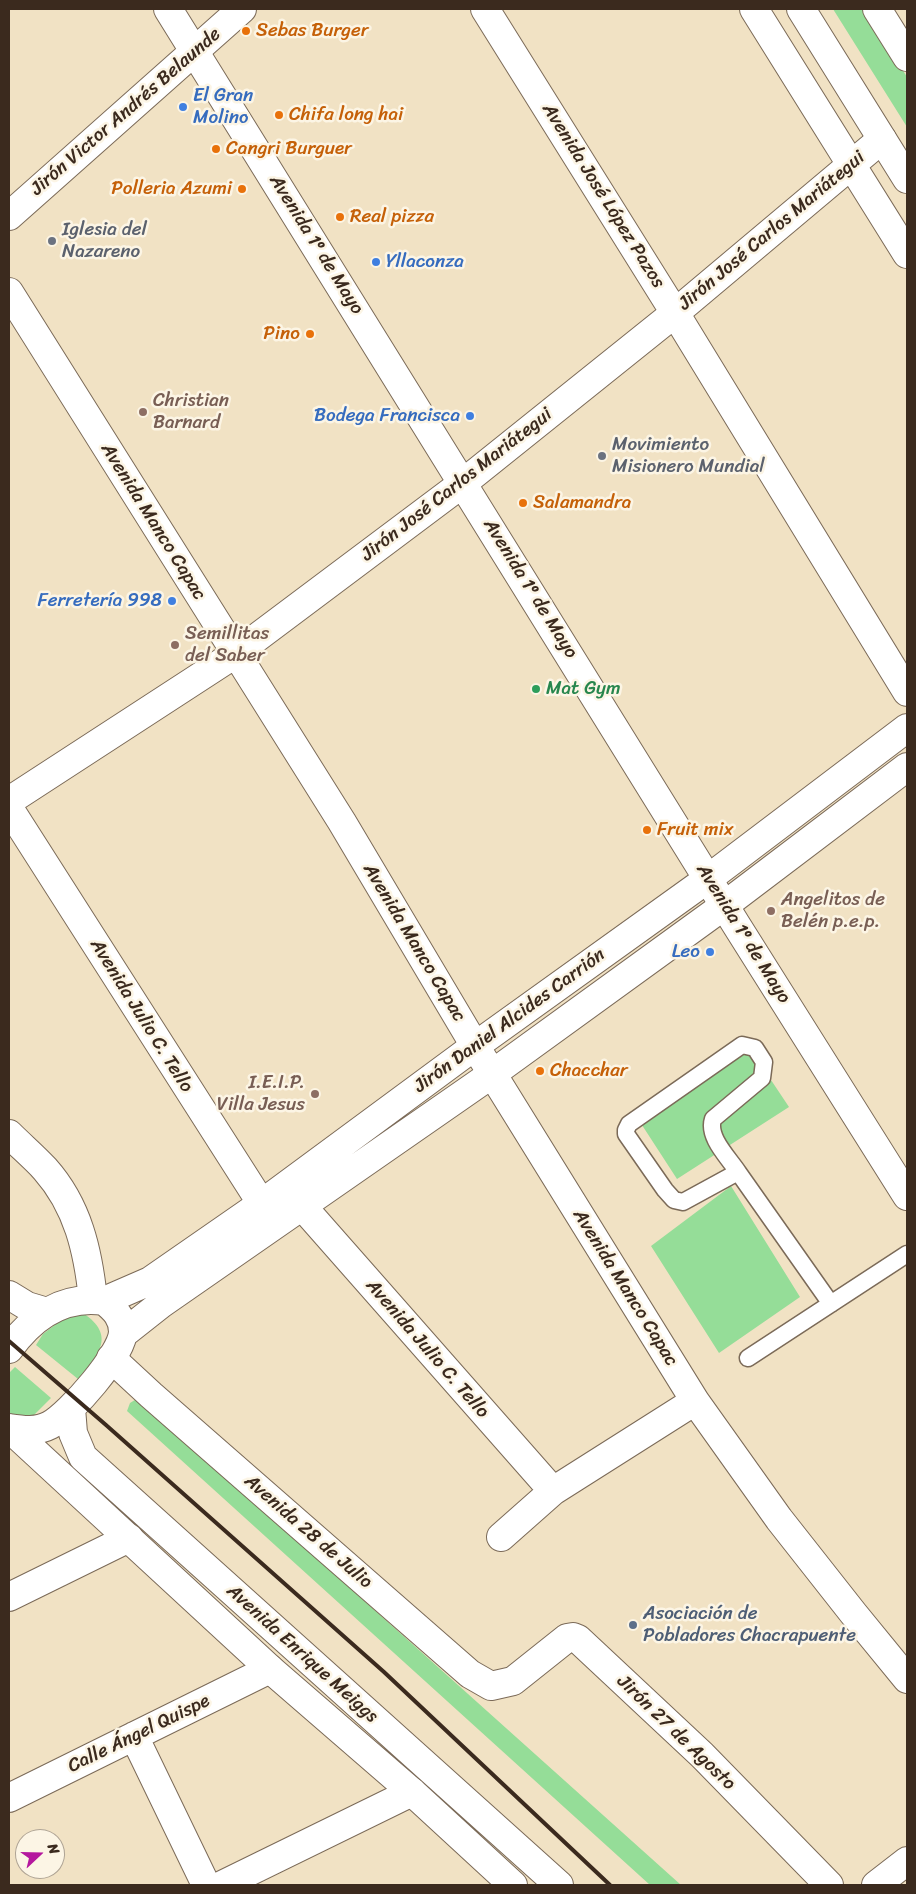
<!DOCTYPE html>
<meta charset="utf-8">
<style>
body{margin:0}
#map{position:relative;width:916px;height:1894px;overflow:hidden;background:#f1e2c4;font-family:Sriracha,sans-serif}
canvas{display:block}
.frame{position:absolute;inset:0;border:10px solid #3b2a1e;pointer-events:none}
.north{position:absolute;left:15px;top:1829px;width:50px;height:50px;box-sizing:border-box;background:#fcf5e5;border:1px solid #afa495;border-radius:50%;rotate:69deg;font-size:14px;font-weight:700;line-height:20px;text-align:center;color:#3b2a1e}
.north::after{content:'';display:block;margin:auto;width:18px;height:22px;background:#b5179e;clip-path:polygon(50% 0,100% 100%,50% 72%,0 100%)}
</style>
<div id="map">
<canvas width="916" height="1894"></canvas>
<div class="frame"></div>
<div class="north">N</div>
</div>
<script>
const ctx = document.querySelector('canvas').getContext('2d');
ctx.lineJoin = 'round';
function paint(path, color) {
  ctx.fillStyle = color;
  ctx.fill(path, 'evenodd');
}
function trace(path, color, width, dash) {
  ctx.strokeStyle = color;
  ctx.lineWidth = width;
  ctx.lineCap = dash ? 'butt' : 'round';
  ctx.setLineDash(dash || []);
  ctx.stroke(path);
}
function drawText(font, color, halo, rows, align = 'center') {
  ctx.font = font + ' Sriracha,sans-serif';
  ctx.lineWidth = 5;
  ctx.setLineDash([]);
  ctx.textBaseline = 'middle';
  ctx.strokeStyle = halo;
  ctx.fillStyle = color;
  for (const [text, x, y, turn = 0] of rows) {
    ctx.save();
    ctx.translate(x, y);
    ctx.rotate((+turn || 0) * Math.PI / 180);
    ctx.textAlign = isNaN(turn) ? turn : align;
    if (halo) ctx.strokeText(text, 0, 0);
    ctx.fillText(text, 0, 0);
    ctx.restore();
  }
}
const green = new Path2D(`
 M 833,9 L 865,9 L 907,77 L 907,127 Z
 M 751,1050 L 789,1107 L 677,1179 L 640,1122 Z
 M 731,1186 L 800,1297 L 719,1353 L 651,1246 Z
 M 83,1313 C 117,1336 98,1355 78,1379 L 36,1345 L 43,1334 L 69,1314 Z
 M 15,1367 L 51,1398 L 34,1415 L 18,1419 L 9,1414 L 9,1373 Z
 M 138,1398 L 681,1885 L 650,1885 L 127,1411 L 130,1403 Z`);
const lane = new Path2D(`
 M 738,1172 C 728,1157 707,1137 713,1119 L 762,1078 L 764,1062 L 755,1048 L 742,1045 L 629,1124 L 626,1130 L 626,1134 L 665,1190 L 674,1200 L 683,1202 L 738,1172 L 831,1304
 M 748,1358 L 907,1254`);
const street = new Path2D(`
 M 168,9 L 737,926 L 907,1196
 M 485,9 L 675,313 L 907,692
 M 754,9 L 907,254
 M 9,292 L 342,822 L 475,1046 L 695,1401 L 779,1519 L 853,1613 L 907,1679
 M 9,801 L 235,654 L 463,483 L 675,313 L 882,139
 M 9,808 L 274,1223
 M 9,1134 C 21,1146 34,1157 45,1169 C 78,1206 88,1251 93,1299
 M 302,1206 L 553,1491
 M 111,1358 L 151,1395 L 470,1674 L 491,1686 L 513,1681 L 567,1638 L 573,1637 L 578,1639 L 702,1755 L 829,1885
 M 501,1537 L 553,1491 L 695,1401
 M 9,1597 L 129,1538
 M 134,1736 L 206,1885
 M 9,1798 L 270,1669
 M 222,1885 L 412,1792
 M 876,1885 L 907,1861`);
const secondary = new Path2D(`
 M 9,216 L 242,9
 M 9,1295 L 27,1306 L 47,1312
 M 104,1301 L 150,1281 L 261,1204 L 475,1046 L 709,878 L 907,728
 M 123,1334 L 161,1304 L 492,1074 L 725,905 L 907,767
 M 9,1349 C 32,1317 63,1295 104,1301 C 115,1309 123,1318 123,1332 C 122,1355 70,1414 50,1425 C 37,1432 23,1430 9,1428
 M 71,1408 L 73,1433 L 83,1457 L 559,1885
 M 9,1428 L 270,1669 L 412,1792 L 513,1885`);
const highway = new Path2D(`
 M 801,9 L 907,179
 M 877,9 L 907,57`);
const rail = new Path2D(`
 M 9,1341 L 106,1425 L 384,1672 L 610,1885`);
const markers = [
 [246,31,5,"#e8710a"],
 [183,107,5,"#3f7fe0"],
 [279,115,5,"#e8710a"],
 [216,149,5,"#e8710a"],
 [242,189,5,"#e8710a"],
 [340,217,5,"#e8710a"],
 [52,241,5,"#6b7280"],
 [376,262,5,"#3f7fe0"],
 [310,334,5,"#e8710a"],
 [143,412,5,"#8d6e63"],
 [470,416,5,"#3f7fe0"],
 [602,456,5,"#6b7280"],
 [523,503,5,"#e8710a"],
 [172,601,5,"#3f7fe0"],
 [175,645,5,"#8d6e63"],
 [536,689,5,"#2e9e5b"],
 [647,830,5,"#e8710a"],
 [771,911,5,"#8d6e63"],
 [710,952,5,"#3f7fe0"],
 [540,1071,5,"#e8710a"],
 [315,1094,5,"#8d6e63"],
 [633,1625,5,"#5c6f8a"]
];
const foodNames = [
 ["Sebas Burger",256,31],
 ["Chifa long hai",289,115],
 ["Cangri Burguer",226,149],
 ["Polleria Azumi",232,189,"right"],
 ["Real pizza",350,217],
 ["Pino",300,334,"right"],
 ["Salamandra",533,503],
 ["Fruit mix",657,830],
 ["Chacchar",550,1071]
];
const shopNames = [
 ["El Gran",193,96,"left"],
 ["Molino",193,118,"left"],
 ["Yllaconza",386,262,"left"],
 ["Bodega Francisca",460,416],
 ["Ferretería 998",162,601],
 ["Leo",700,952]
];
const streetNames = [
 ["Jirón Victor Andrés Belaunde",126,112,-41],
 ["Avenida José López Pazos",603,196,58],
 ["Jirón José Carlos Mariátegui",772,231,-40],
 ["Avenida 1º de Mayo",316,245,58],
 ["Jirón José Carlos Mariátegui",457,485,-38],
 ["Avenida Manco Capac",153,522,58],
 ["Avenida 1º de Mayo",530,589,58],
 ["Avenida 1º de Mayo",743,934,58],
 ["Avenida Manco Capac",414,943,59],
 ["Avenida Julio C. Tello",141,1016,58],
 ["Jirón Daniel Alcides Carrión",510,1021,-36],
 ["Avenida Manco Capac",625,1288,58],
 ["Avenida Julio C. Tello",427,1349,49],
 ["Avenida 28 de Julio",308,1532,41],
 ["Avenida Enrique Meiggs",302,1654,42],
 ["Jirón 27 de Agosto",676,1733,44],
 ["Calle Ángel Quispe",139,1734,-26]
];
const worshipNames = [
 ["Iglesia del",62,230],
 ["Nazareno",62,252],
 ["Movimiento",612,445],
 ["Misionero Mundial",612,467]
];
const educationNames = [
 ["Christian",153,401],
 ["Barnard",153,423],
 ["Semillitas",185,634],
 ["del Saber",185,656],
 ["Angelitos de",781,900],
 ["Belén p.e.p.",781,922],
 ["I.E.I.P.",305,1083,"right"],
 ["Villa Jesus",305,1105,"right"]
];
const leisureNames = [
 ["Mat Gym",546,689]
];
const serviceNames = [
 ["Asociación de",643,1614],
 ["Pobladores Chacrapuente",643,1636]
];
paint(green, '#95dd98');
trace(lane, '#7b6a58', 19);
trace(street, '#7b6a58', 30);
trace(secondary, '#7b6a58', 30);
trace(highway, '#7b6a58', 30);
trace(lane, '#fff', 16);
trace(street, '#fff', 28);
trace(secondary, '#fff', 28);
trace(highway, '#fff', 28);
trace(rail, '#3b2a1e', 4);
for (const [x, y, r, color] of markers) {
  const dot = new Path2D();
  dot.arc(x, y, r, 0, 2 * Math.PI);
  ctx.fillStyle = color;
  ctx.fill(dot);
  trace(dot, '#fcf5e5', 2);
}
drawText('19px', '#c56008', '#fcf5e5', foodNames, 'left');
drawText('19px', '#366cbe', '#fcf5e5', shopNames, 'right');
drawText('19px', '#3b2a1e', '#fcf5e5', streetNames);
drawText('19px', '#5b616d', '#fcf5e5', worshipNames, 'left');
drawText('19px', '#785e54', '#fcf5e5', educationNames, 'left');
drawText('19px', '#27864d', '#fcf5e5', leisureNames, 'left');
drawText('19px', '#4e5e75', '#fcf5e5', serviceNames, 'left');
</script>
